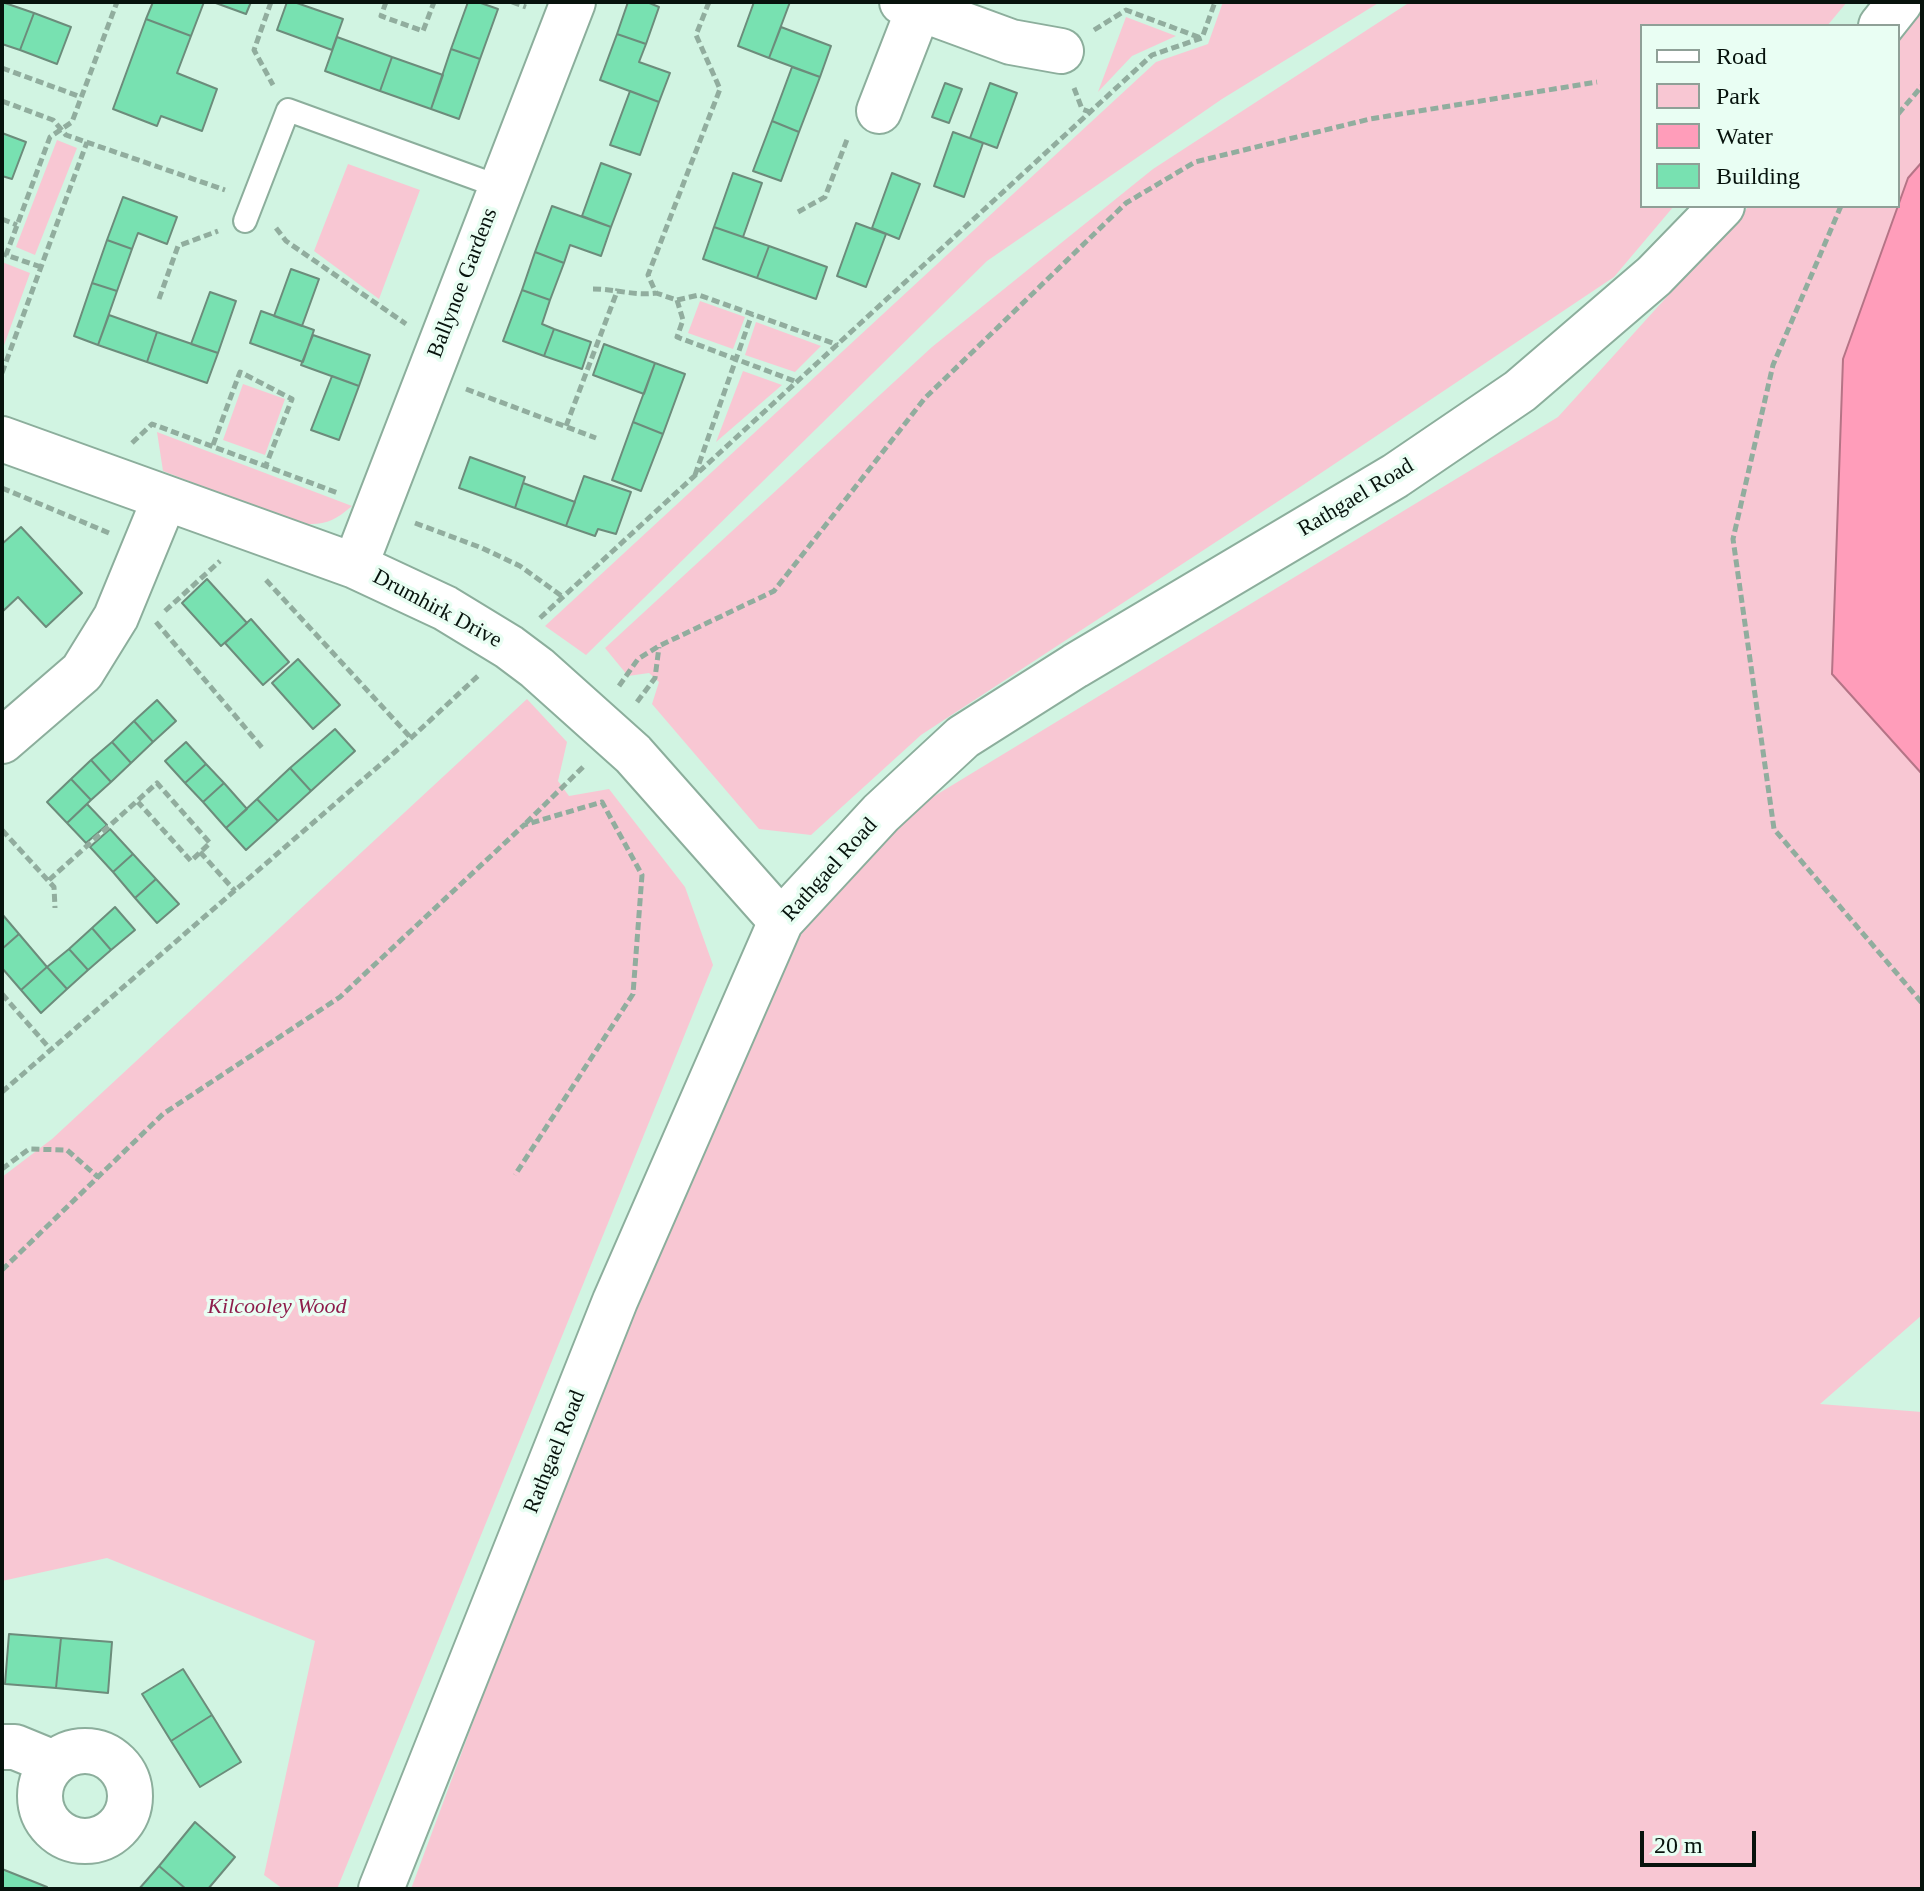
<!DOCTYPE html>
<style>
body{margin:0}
#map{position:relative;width:1924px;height:1891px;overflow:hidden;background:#d1f4e2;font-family:Georgia,serif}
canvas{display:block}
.frame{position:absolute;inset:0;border:4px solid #07130d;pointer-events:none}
.legend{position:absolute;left:1640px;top:24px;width:260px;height:184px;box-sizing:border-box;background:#e9fef3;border:2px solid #8fa097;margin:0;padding:10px 14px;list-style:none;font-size:24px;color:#07130d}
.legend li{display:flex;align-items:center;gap:16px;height:40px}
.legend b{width:40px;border:2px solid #8fa097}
.scale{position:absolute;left:1640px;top:1831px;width:116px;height:36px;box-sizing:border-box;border:4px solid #07130d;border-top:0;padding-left:10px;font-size:24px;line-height:28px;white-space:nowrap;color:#07130d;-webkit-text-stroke:6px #e9fef3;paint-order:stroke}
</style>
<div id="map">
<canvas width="1924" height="1891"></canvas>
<div class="frame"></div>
<ul class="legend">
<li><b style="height:10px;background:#fff"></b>Road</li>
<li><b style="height:22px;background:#f8c7d3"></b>Park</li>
<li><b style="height:22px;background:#ff9dba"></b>Water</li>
<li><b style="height:22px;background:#78e1b1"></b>Building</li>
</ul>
<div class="scale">20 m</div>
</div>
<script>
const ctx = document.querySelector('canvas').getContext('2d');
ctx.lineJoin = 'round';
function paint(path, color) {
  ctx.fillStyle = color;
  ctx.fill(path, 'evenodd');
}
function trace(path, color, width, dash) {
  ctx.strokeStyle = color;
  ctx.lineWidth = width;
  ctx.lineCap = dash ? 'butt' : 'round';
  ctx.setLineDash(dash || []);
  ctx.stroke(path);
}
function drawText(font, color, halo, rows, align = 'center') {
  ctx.font = font + ' Georgia,serif';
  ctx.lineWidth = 7;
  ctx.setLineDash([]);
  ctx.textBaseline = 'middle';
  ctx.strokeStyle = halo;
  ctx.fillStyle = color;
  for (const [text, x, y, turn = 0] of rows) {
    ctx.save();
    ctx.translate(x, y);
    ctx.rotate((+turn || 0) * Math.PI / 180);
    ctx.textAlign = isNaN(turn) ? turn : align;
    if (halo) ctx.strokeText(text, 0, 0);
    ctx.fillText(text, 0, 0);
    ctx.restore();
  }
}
const green = new Path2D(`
 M 1223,2 L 1380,2 L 1222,99 L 987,261 L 586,655 L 545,626 L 1156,62 L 1208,44 Z
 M 1410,2 L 1847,2 L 1827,26 L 1642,26 L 1642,206 L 1674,206 L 1614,277 L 1303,485 L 921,735 L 811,835 L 759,829 L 652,704 L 659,682 L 649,673 L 628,676 L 605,648 L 932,347 L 1153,169 Z
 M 1922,8 L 1922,162 L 1908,178 L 1843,359 L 1832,674 L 1922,774 L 1922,1315 L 1820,1404 L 1922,1412 L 1922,1889 L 411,1889 L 629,1302 L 787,943 L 913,809 L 1558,417 L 1749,206 L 1898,206 L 1898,35 Z
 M 1126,17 L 1176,36 L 1132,56 L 1098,92 Z
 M 57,140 L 77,148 L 35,255 L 16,247 Z
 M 348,164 L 420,190 L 379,299 L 314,251 Z
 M 2,262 L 30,273 L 2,351 Z
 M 700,301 L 745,317 L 733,349 L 688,333 Z
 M 756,322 L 821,346 L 795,372 L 745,355 Z
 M 743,371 L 782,385 L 716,442 Z
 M 243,384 L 285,399 L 265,455 L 223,440 Z
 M 157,432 L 352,506 C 332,523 323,526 296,523 L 163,471 Z
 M 527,699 L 567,742 L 558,781 L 569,796 L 609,789 L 685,887 L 713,965 L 337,1889 L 283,1889 L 264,1875 L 315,1641 L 107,1558 L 2,1581 L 2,1177 L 52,1139 Z`);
const water = new Path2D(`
 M 1922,162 L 1922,774 L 1832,674 L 1843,359 L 1908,178 Z`);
const building = new Path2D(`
 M 2,2 L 34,13 L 20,50 L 2,44 Z
 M 153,2 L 204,2 L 191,36 L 146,19 Z
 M 213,2 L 251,2 L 246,14 Z
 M 287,2 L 294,2 L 343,19 L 332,50 L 277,30 Z
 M 468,2 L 478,2 L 498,9 L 480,59 L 451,49 Z
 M 628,2 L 647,2 L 659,7 L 646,44 L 617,34 Z
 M 754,2 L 790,2 L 769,58 L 738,46 Z
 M 34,13 L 71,27 L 57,64 L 20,50 Z
 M 146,19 L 191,36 L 177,73 L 217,89 L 202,131 L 161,116 L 157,126 L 113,109 Z
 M 781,27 L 831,46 L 820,77 L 769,58 Z
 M 617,34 L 646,44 L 639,62 L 670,73 L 659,102 L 600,80 Z
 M 337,37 L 392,57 L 380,91 L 325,71 Z
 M 451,49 L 480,59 L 459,119 L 431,109 Z
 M 392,57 L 443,75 L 431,109 L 380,91 Z
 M 792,67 L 820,77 L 799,132 L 772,121 Z
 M 945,83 L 962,89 L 949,123 L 932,117 Z
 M 990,83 L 1017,93 L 997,148 L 970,138 Z
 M 630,91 L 659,102 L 640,155 L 610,145 Z
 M 772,121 L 799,132 L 781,181 L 753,171 Z
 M 953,132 L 983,143 L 964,197 L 934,186 Z
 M 2,133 L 26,142 L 12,179 L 2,176 Z
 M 601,163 L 631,174 L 611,227 L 582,216 Z
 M 733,173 L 762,183 L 743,237 L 714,227 Z
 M 892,173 L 920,184 L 899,239 L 872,228 Z
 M 123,197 L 177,217 L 167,244 L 138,233 L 132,249 L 107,240 Z
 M 552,206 L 611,227 L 601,256 L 570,245 L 564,263 L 535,252 Z
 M 856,223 L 886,234 L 866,287 L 837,276 Z
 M 714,227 L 769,246 L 757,278 L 703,259 Z
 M 107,240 L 132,249 L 117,291 L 92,283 Z
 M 769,246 L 827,267 L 816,299 L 757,278 Z
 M 535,252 L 564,263 L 550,300 L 522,290 Z
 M 291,269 L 319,279 L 302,326 L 274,316 Z
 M 92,283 L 117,291 L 98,345 L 74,336 Z
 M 522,290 L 550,300 L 542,324 L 554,329 L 544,356 L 503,341 Z
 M 210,292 L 236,301 L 218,353 L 191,344 Z
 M 261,311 L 314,330 L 303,362 L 250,343 Z
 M 109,315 L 157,332 L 147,362 L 98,345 Z
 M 554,329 L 591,342 L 582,369 L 544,356 Z
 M 157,332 L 218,353 L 207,383 L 147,362 Z
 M 313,335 L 370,355 L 359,386 L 301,365 Z
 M 604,344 L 655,363 L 644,394 L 593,375 Z
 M 655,363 L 685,374 L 663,434 L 633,422 Z
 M 332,376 L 359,386 L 339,440 L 311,430 Z
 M 633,422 L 663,434 L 641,491 L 612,480 Z
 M 470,457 L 525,477 L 515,508 L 459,488 Z
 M 584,476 L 631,492 L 616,534 L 598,529 L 595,536 L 566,526 Z
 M 523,483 L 575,502 L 566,526 L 515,508 Z
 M 21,527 L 82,593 L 46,627 L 18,597 L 2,612 L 2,544 Z
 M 207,579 L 247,623 L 221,646 L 182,603 Z
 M 251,619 L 289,662 L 263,685 L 225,643 Z
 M 298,659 L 340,705 L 313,729 L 272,683 Z
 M 157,700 L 176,721 L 153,742 L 134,721 Z
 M 134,721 L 153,742 L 131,763 L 112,742 Z
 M 335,729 L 355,751 L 311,791 L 290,768 Z
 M 112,742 L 131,763 L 111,782 L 91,760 Z
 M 186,742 L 206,764 L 185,783 L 165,761 Z
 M 91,760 L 111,782 L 91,800 L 71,779 Z
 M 206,764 L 224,783 L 203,802 L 185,783 Z
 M 290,768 L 311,791 L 278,821 L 257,799 Z
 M 71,779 L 91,800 L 67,823 L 47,802 Z
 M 224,783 L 247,809 L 226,828 L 203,802 Z
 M 257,799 L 278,821 L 246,850 L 226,828 Z
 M 87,804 L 107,825 L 86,843 L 67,823 Z
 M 110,829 L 133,854 L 113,872 L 90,847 Z
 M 133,854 L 156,879 L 135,898 L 113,872 Z
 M 156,879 L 179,904 L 157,923 L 135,898 Z
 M 115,907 L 135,930 L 111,950 L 92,928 Z
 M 2,914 L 19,934 L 2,949 Z
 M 92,928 L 111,950 L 88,970 L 69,949 Z
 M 19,934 L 47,967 L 21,990 L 2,968 L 2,949 Z
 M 69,949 L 88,970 L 67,989 L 47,967 Z
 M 47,967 L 67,989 L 41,1013 L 21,990 Z
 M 9,1634 L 61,1638 L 56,1688 L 5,1684 Z
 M 61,1638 L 112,1642 L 108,1693 L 56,1688 Z
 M 183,1669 L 212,1715 L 171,1741 L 142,1694 Z
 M 212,1715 L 241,1762 L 200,1787 L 171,1741 Z
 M 195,1822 L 235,1857 L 208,1889 L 186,1889 L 159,1866 Z
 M 159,1866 L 186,1889 L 139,1889 Z
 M 2,1869 L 47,1887 L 46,1889 L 2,1889 Z`);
const path = new Path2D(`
 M 271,2 L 254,50 L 273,85
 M 386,2 L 381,16 L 423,31 L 434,2
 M 512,2 L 526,7
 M 709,2 L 696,35 L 720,89 L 648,275 L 656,293 L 677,300 L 699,295 L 838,345
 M 1094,30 L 1126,10 L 1201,38
 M 2,68 L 81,97
 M 1074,88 L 1082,109 L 1090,112
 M 2,101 L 53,120 L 66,135 L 225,190
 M 1898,114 L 1922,86
 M 1841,206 L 1773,365 L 1733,539 L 1774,829 L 1922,1003
 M 798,212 L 825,197 L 848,137
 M 2,219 L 17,225
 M 276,228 L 286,241 L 406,324
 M 41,267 L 6,255 L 50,137 L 72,122 L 117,2
 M 593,289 C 615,289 635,296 656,293
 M 159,299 L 178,246 L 218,231
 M 677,300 L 683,320 L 677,337 L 797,382
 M 2,373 L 87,142
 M 466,389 L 596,438
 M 566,426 L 618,289
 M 132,443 L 152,424 L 338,493
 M 213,445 L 240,372 L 292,399 L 266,465
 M 695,475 L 752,314
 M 2,488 L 109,533
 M 415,523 L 482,548 L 520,566 L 563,597
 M 266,580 L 411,738
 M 165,611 L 220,561
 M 540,618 L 1152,55 L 1202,38 L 1215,2
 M 156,622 L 264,750
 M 619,686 L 638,659 L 659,646 L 774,591 L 925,398 L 1126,203 L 1195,162 L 1370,119 L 1597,82
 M 637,702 L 655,678 L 659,647
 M 526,823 L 585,765
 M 2,830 L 54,887 L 55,908
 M 200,852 L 235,891
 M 49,880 L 157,783 L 210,843 L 191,861 L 138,802
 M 2,994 L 51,1050
 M 2,1092 L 411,738 L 480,674
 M 2,1169 L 29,1149 L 67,1150 L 98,1177
 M 2,1270 L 163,1114 L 340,997 L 524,825 L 602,802 L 642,875 L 633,994 L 515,1175`);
const lane = new Path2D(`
 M 245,221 L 288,110 L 500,187`);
const street = new Path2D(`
 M 902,2 L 1011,42 L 1061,51
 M 879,111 L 919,8
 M 2,439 L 355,566 L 445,608 L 509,647 L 537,668 L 633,754 L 781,921
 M 355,566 L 573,2
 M 2,741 L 82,672 L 116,617 L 165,498
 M 2,1747 L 15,1747 L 54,1763
 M40 1796a45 45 0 1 1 90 0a45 45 0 1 1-90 0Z`);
const secondary = new Path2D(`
 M 1881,26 L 1900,2
 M 381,1889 L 615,1301 L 781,921 L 881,813 L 963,737 L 1075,666 L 1395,476 L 1520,391 L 1654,276 L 1722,206`);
const streetNames = [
 ["Ballynoe Gardens",463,283,-69],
 ["Rathgael Road",1356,498,-31],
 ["Drumhirk Drive",437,609,28],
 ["Rathgael Road",830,870,-48],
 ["Rathgael Road",555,1452,-68]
];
const parkNames = [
 ["Kilcooley Wood",277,1307]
];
paint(green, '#f8c7d3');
paint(water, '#ff9dba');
trace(water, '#b57486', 2);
paint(building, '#78e1b1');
trace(building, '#6c8c7b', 2);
trace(lane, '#8cae9c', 26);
trace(street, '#8cae9c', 48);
trace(secondary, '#8cae9c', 48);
trace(path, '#91ad9e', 5, [8, 4]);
trace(lane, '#fff', 22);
trace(street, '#fff', 44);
trace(secondary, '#fff', 44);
drawText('22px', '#07130d', '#e9fef3', streetNames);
drawText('italic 22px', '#8e1d4c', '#e9fef3', parkNames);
</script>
